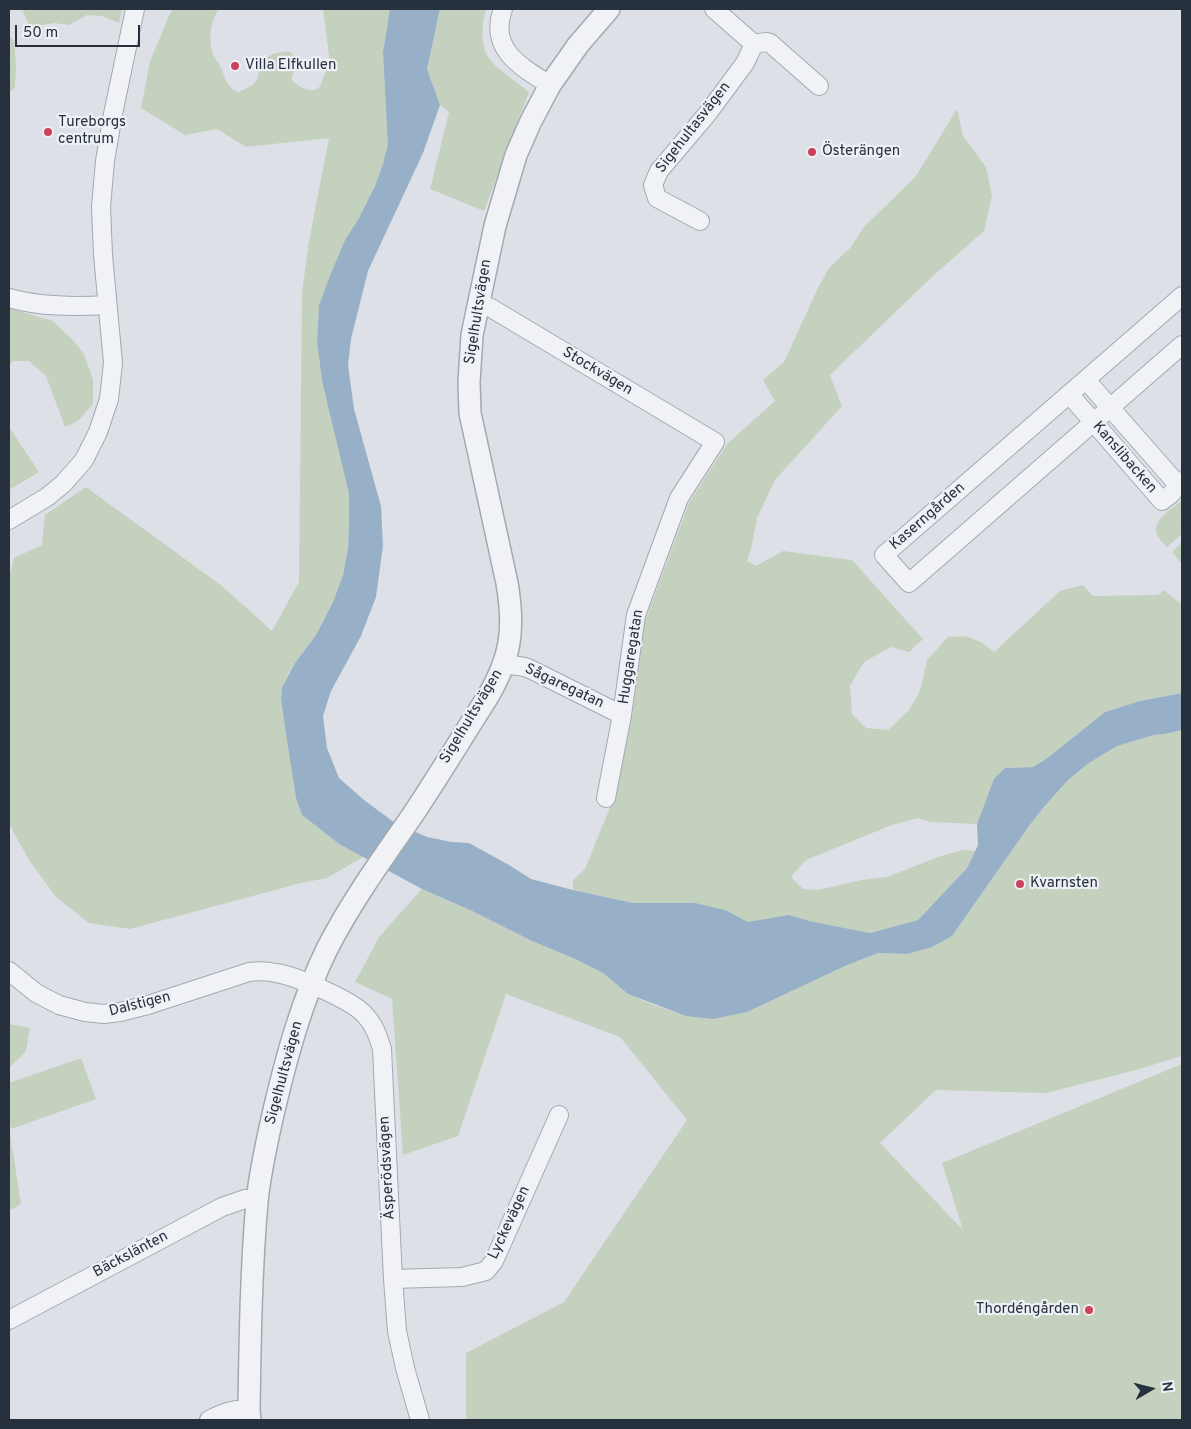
<!DOCTYPE html>
<meta charset="utf-8">
<style>
body{margin:0}
#map{position:relative;width:1191px;height:1429px;overflow:hidden;background:#dde1e7;font-family:Overpass,sans-serif}
canvas{display:block}
.frame{position:absolute;inset:0;border:10px solid #27303d;pointer-events:none}
.north{position:absolute;left:1126px;top:1364px;width:50px;height:50px;-webkit-text-stroke:4px #edf0f5;paint-order:stroke;rotate:82deg;font-size:14px;font-weight:700;line-height:20px;text-align:center;color:#27303d}
.north::after{content:'';display:block;margin:auto;width:18px;height:22px;background:#27303d;clip-path:polygon(50% 0,100% 100%,50% 72%,0 100%)}
.scale{position:absolute;left:15px;top:25px;width:125px;height:22px;box-sizing:border-box;border:2px solid #27303d;border-top:0;padding-left:6px;font-size:15px;line-height:18px;white-space:nowrap;color:#27303d;-webkit-text-stroke:4px #edf0f5;paint-order:stroke}
</style>
<div id="map">
<canvas width="1191" height="1429"></canvas>
<div class="frame"></div>
<div class="north">N</div>
<div class="scale">50 m</div>
</div>
<script>
const ctx = document.querySelector('canvas').getContext('2d');
ctx.lineJoin = 'round';
function paint(path, color) {
  ctx.fillStyle = color;
  ctx.fill(path, 'evenodd');
}
function trace(path, color, width, dash) {
  ctx.strokeStyle = color;
  ctx.lineWidth = width;
  ctx.lineCap = dash ? 'butt' : 'round';
  ctx.setLineDash(dash || []);
  ctx.stroke(path);
}
function drawText(font, color, halo, rows, align = 'center') {
  ctx.font = font + ' Overpass,sans-serif';
  ctx.lineWidth = 4.5;
  ctx.setLineDash([]);
  ctx.textBaseline = 'middle';
  ctx.strokeStyle = halo;
  ctx.fillStyle = color;
  for (const [text, x, y, turn = 0] of rows) {
    ctx.save();
    ctx.translate(x, y);
    ctx.rotate((+turn || 0) * Math.PI / 180);
    ctx.textAlign = isNaN(turn) ? turn : align;
    if (halo) ctx.strokeText(text, 0, 0);
    ctx.fillText(text, 0, 0);
    ctx.restore();
  }
}
const green = new Path2D(`
 M 22,9 L 122,9 L 119,23 L 102,16 L 87,15 L 69,25 L 54,23 L 30,27 Z
 M 172,9 L 219,9 C 210,22 208,39 213,54 C 215,59 219,64 221,68 C 225,78 228,89 239,92 C 245,89 253,86 256,81 C 259,77 258,74 259,70 C 261,55 279,51 291,52 C 296,59 296,72 291,79 C 297,86 313,96 320,86 C 322,82 323,78 325,74 C 327,69 330,68 330,63 L 323,9 L 390,9 L 383,52 L 388,150 L 375,186 L 359,218 L 345,240 L 331,273 L 319,305 L 317,341 L 322,381 L 349,494 L 349,525 L 348,548 L 343,575 L 333,602 L 316,635 L 295,663 L 287,676 L 282,687 L 281,699 L 296,798 L 302,815 L 339,844 L 363,857 L 327,878 L 301,883 L 130,929 L 89,923 L 56,897 L 29,860 L 9,824 L 9,578 L 14,558 L 42,545 L 45,515 L 86,487 L 222,586 L 272,631 L 299,582 L 302,293 L 309,241 L 329,138 L 246,147 L 217,129 L 185,135 L 141,108 L 150,61 Z
 M 440,9 L 486,9 C 482,25 479,48 492,62 C 500,71 518,83 529,92 L 484,211 L 430,189 L 449,112 L 440,105 L 427,69 Z
 M 9,35 L 14,41 L 16,66 L 15,87 L 9,93 Z
 M 957,109 L 963,136 L 986,167 L 992,196 L 984,231 L 934,275 L 830,375 L 842,406 L 775,480 L 757,518 L 751,549 L 747,561 L 756,566 L 783,551 L 852,560 L 923,639 L 909,652 L 891,647 L 864,662 L 850,686 L 852,714 L 866,728 L 888,730 L 909,710 L 920,691 L 927,660 L 948,637 L 965,636 L 981,642 L 994,652 L 1060,591 L 1083,585 L 1093,596 L 1158,595 L 1164,590 L 1177,601 L 1182,604 L 1182,693 L 1140,701 L 1105,712 L 1046,759 L 1033,767 L 1005,768 L 984,806 L 977,824 L 930,822 L 918,818 L 892,825 L 806,860 L 791,877 L 803,889 L 818,890 L 862,880 L 887,877 L 941,856 L 962,850 L 975,851 L 967,868 L 918,920 L 870,933 L 809,921 L 748,922 L 633,903 L 573,890 L 573,880 L 585,869 L 617,790 L 632,716 L 645,621 L 689,503 L 727,444 L 775,401 L 763,380 L 784,362 L 817,290 L 829,268 L 850,248 L 864,227 L 916,176 Z
 M 9,308 L 53,321 L 73,340 L 84,354 L 93,380 L 93,404 L 78,421 L 65,427 L 46,376 L 29,361 L 13,361 L 9,365 Z
 M 9,427 L 39,472 L 9,490 Z
 M 1182,501 C 1182,506 1180,515 1181,520 C 1181,524 1182,528 1182,534 L 1167,547 C 1164,543 1158,539 1157,534 C 1152,520 1173,508 1182,501 Z
 M 1182,543 L 1182,562 L 1181,563 L 1172,552 Z
 M 1182,730 L 1182,1056 L 1136,1070 L 1046,1093 L 936,1090 L 880,1143 L 963,1230 L 942,1163 L 1182,1064 L 1182,1420 L 466,1420 L 466,1353 L 564,1302 L 687,1120 L 620,1037 L 506,994 L 458,1136 L 403,1155 L 392,999 L 355,982 L 379,937 L 422,889 L 472,911 L 532,941 L 575,959 L 603,973 L 628,994 L 654,1005 L 686,1016 L 747,1012 L 845,966 L 878,953 L 907,954 L 952,936 L 1029,826 L 1043,808 L 1068,780 L 1089,763 L 1117,746 L 1154,735 L 1165,734 Z
 M 9,1024 L 30,1028 L 26,1051 L 9,1068 Z
 M 81,1058 L 96,1099 L 11,1129 L 9,1121 L 9,1083 Z
 M 9,1127 L 21,1204 L 9,1211 Z`);
const water = new Path2D(`
 M 390,9 L 440,9 L 427,69 L 440,105 L 423,153 L 368,271 L 351,339 L 348,365 L 354,409 L 381,506 L 383,546 L 376,597 L 361,636 L 331,691 L 323,716 L 327,748 L 339,778 L 364,800 L 395,823 L 427,837 L 452,842 L 469,843 L 509,865 L 531,879 L 573,890 L 633,903 L 695,903 L 725,910 L 748,922 L 789,915 L 809,921 L 870,933 L 918,920 L 967,868 L 978,845 L 977,824 L 994,779 L 1005,768 L 1033,767 L 1046,759 L 1105,712 L 1140,701 L 1182,693 L 1182,730 L 1165,734 L 1154,735 L 1117,746 L 1089,763 L 1068,780 L 1043,808 L 1029,826 L 952,936 L 932,947 L 907,954 L 878,953 L 845,966 L 747,1012 L 713,1019 L 686,1016 L 628,994 L 603,973 L 575,959 L 532,941 L 472,911 L 422,889 L 363,857 L 339,844 L 302,815 L 296,798 L 286,734 L 281,699 L 282,687 L 295,663 L 316,635 L 333,602 L 343,575 L 348,548 L 349,525 L 349,494 L 322,381 L 317,341 L 319,305 L 331,273 L 345,240 L 359,218 L 375,186 L 388,150 L 383,52 ZM 410,93 C 418,99 418,105 418,115 L 411,122 C 399,117 401,106 405,95 Z`);
const river = new Path2D(`
 M 399,161 L 407,131 L 409,95 L 406,9`);
const minor = new Path2D(`
 M 503,9 C 488,49 521,67 550,85
 M 754,44 L 766,42 L 770,43 L 819,86
 M 700,221 L 657,198 L 653,185 L 659,171 L 708,113 L 745,63 L 754,44 L 714,9
 M 1182,296 L 884,555 L 909,583 L 1182,345
 M 9,298 C 41,307 74,307 107,305
 M 478,303 L 491,308 L 715,442 L 679,498 L 636,615 L 622,715 L 606,798
 M 1086,380 L 1172,478 L 1180,483
 M 1069,394 L 1162,501 L 1171,494 L 1180,483 L 1182,482
 M 9,520 L 47,497 L 63,484 L 84,460 L 98,432 L 109,399 L 113,363 L 103,255 L 101,207 L 105,161 L 113,114 L 135,9
 M 504,664 L 525,667 L 532,670 L 622,715
 M 9,971 L 36,993 L 59,1005 L 85,1012 L 104,1014 L 120,1012 L 148,1005 L 249,972 C 258,971 267,971 276,973 C 296,976 351,1000 364,1014 C 374,1024 378,1036 382,1049 L 393,1279 L 397,1331 L 405,1368 L 420,1420
 M 393,1279 L 462,1277 L 486,1271 L 494,1261 L 559,1115
 M 9,1320 L 222,1207 L 245,1199 L 257,1201
 M 209,1420 C 224,1412 232,1409 249,1410`);
const tertiary = new Path2D(`
 M 250,1420 L 249,1410 C 250,1341 251,1271 257,1202 C 260,1171 267,1141 274,1110 C 287,1055 302,1000 327,949 C 351,902 382,859 412,816 C 438,777 462,737 487,698 C 511,658 515,629 507,583 L 470,413 L 469,382 L 472,335 L 495,226 L 516,155 L 531,121 L 550,85 L 578,45 L 609,9`);
const markers = [
 [235,66,5,"#cd415b"],
 [48,132,5,"#cd415b"],
 [812,152,5,"#cd415b"],
 [1020,884,5,"#cd415b"],
 [1089,1310,5,"#cd415b"]
];
const poiNames = [
 ["Villa Elfkullen",245,66],
 ["Tureborgs",58,123],
 ["centrum",58,140],
 ["Österängen",822,152],
 ["Kvarnsten",1030,884],
 ["Thordéngården",1079,1310,"right"]
];
const streetNames = [
 ["Sigehultasvägen",694,128,-52],
 ["Sigelhultsvägen",479,312,-81],
 ["Stockvägen",597,372,31],
 ["Kanslibacken",1124,458,49],
 ["Kaserngården",928,517,-41],
 ["Huggaregatan",632,657,-81],
 ["Sågaregatan",564,687,25],
 ["Sigelhultsvägen",472,717,-59],
 ["Dalstigen",140,1005,-14],
 ["Sigelhultsvägen",285,1073,-75],
 ["Äsperödsvägen",388,1168,-93],
 ["Lyckevägen",510,1223,-65],
 ["Bäckslänten",131,1255,-28]
];
paint(green, '#c4d1be');
paint(water, '#98b0c7');
trace(river, '#98b0c7', 30);
trace(minor, '#a3a8b1', 20);
trace(tertiary, '#a3a8b1', 24);
trace(minor, '#f0f2f5', 18);
trace(tertiary, '#f0f2f5', 21);
for (const [x, y, r, color] of markers) {
  const dot = new Path2D();
  dot.arc(x, y, r, 0, 2 * Math.PI);
  ctx.fillStyle = color;
  ctx.fill(dot);
  trace(dot, '#edf0f5', 2);
}
drawText('15px', '#27303d', '#edf0f5', poiNames, 'left');
drawText('15px', '#27303d', '#edf0f5', streetNames);
</script>
